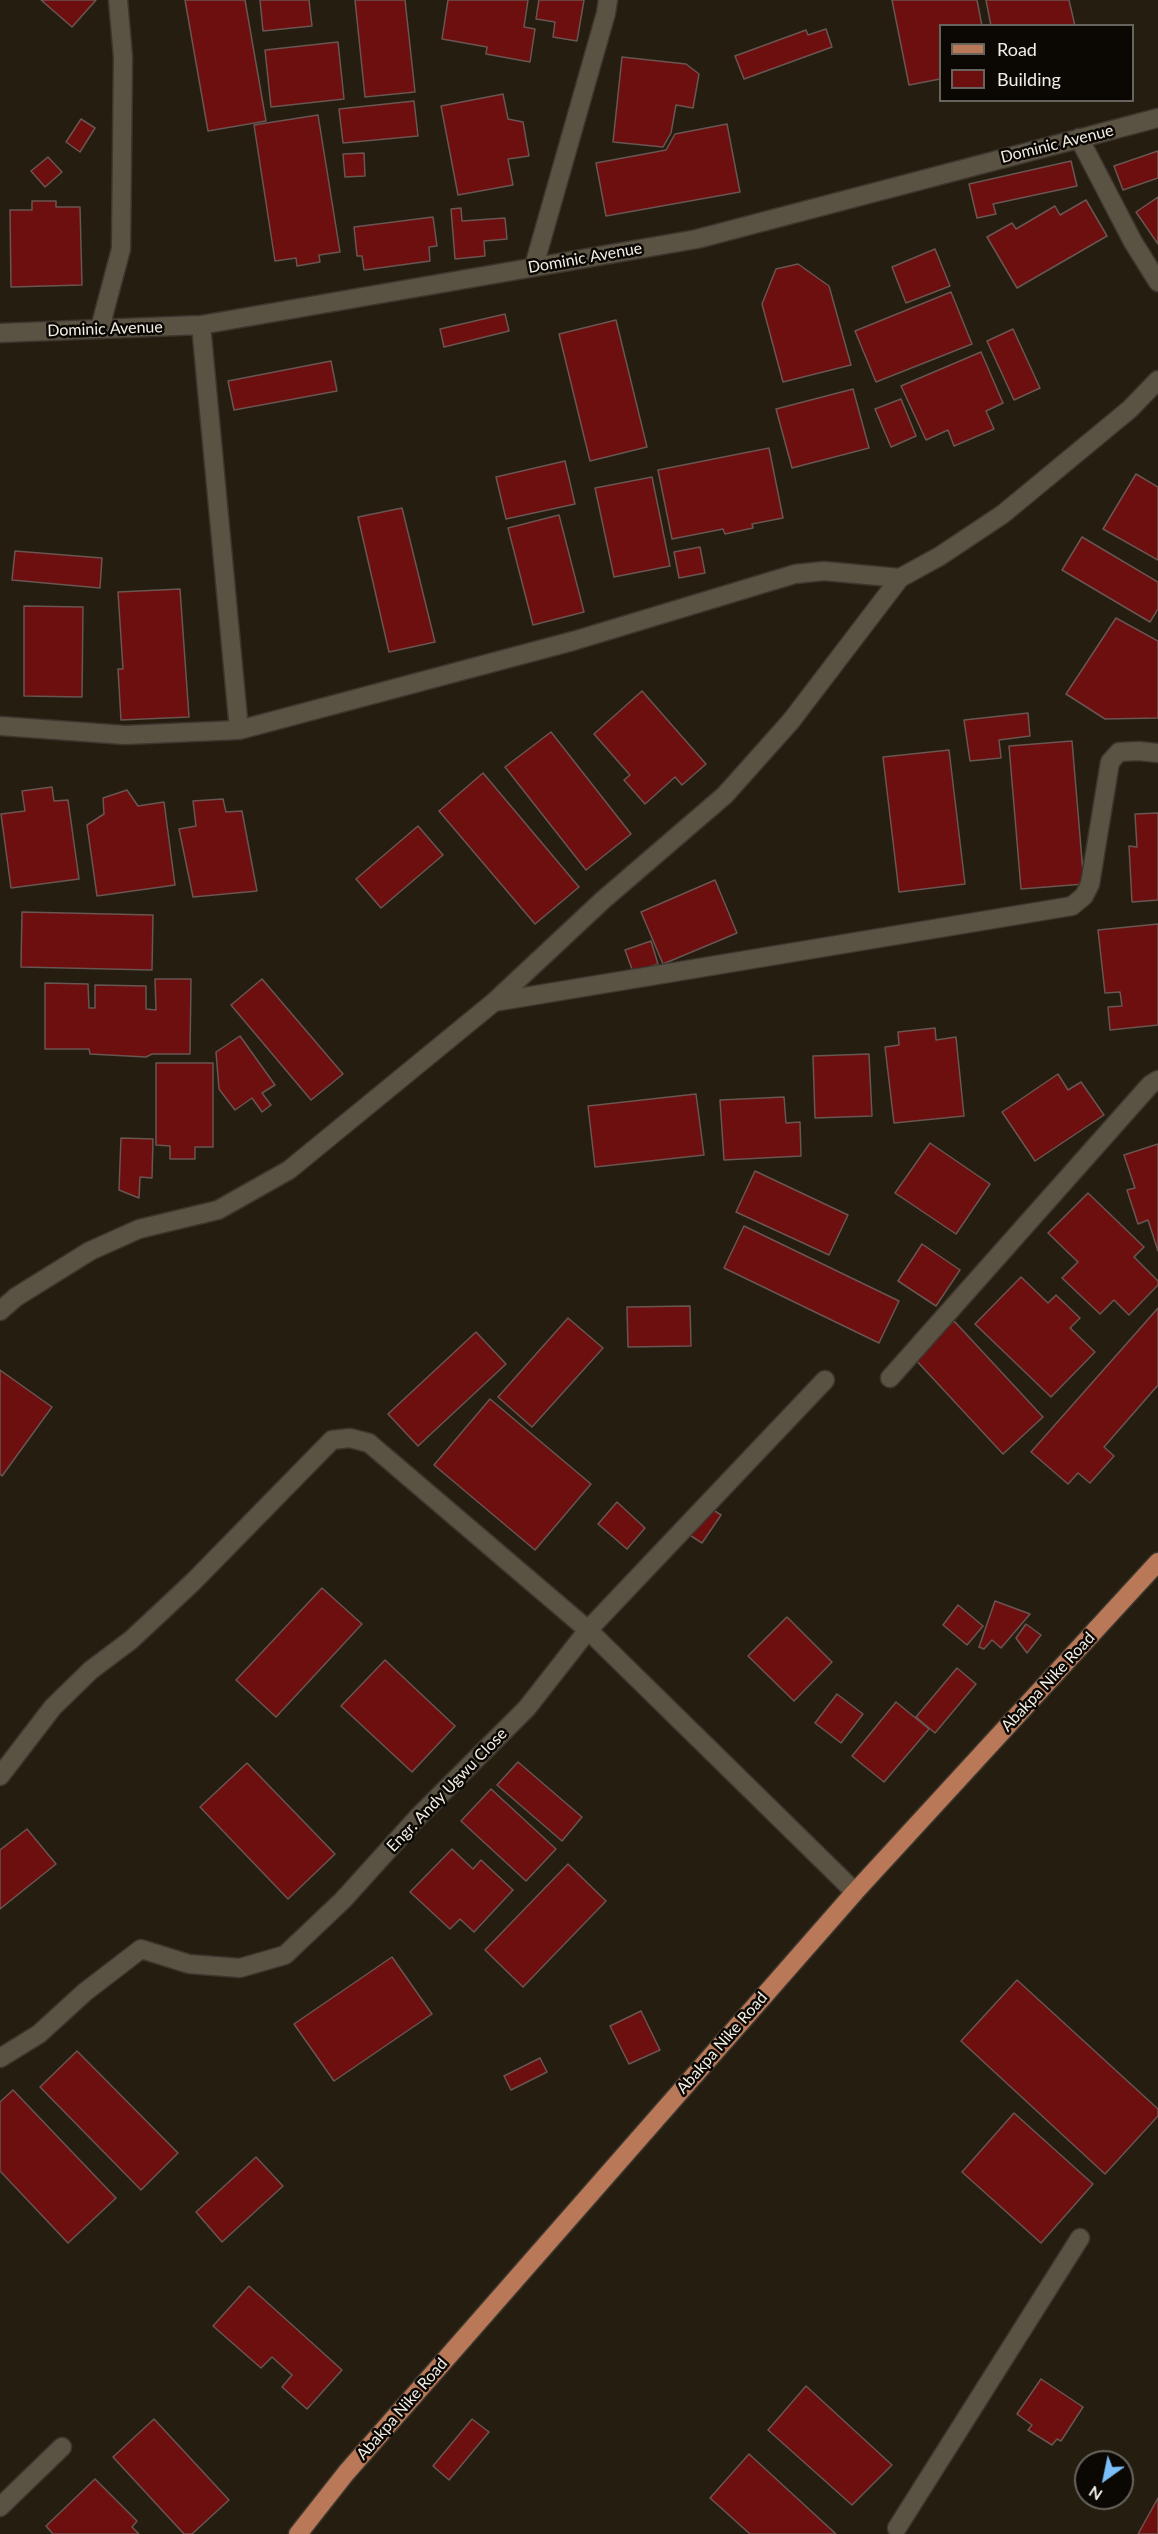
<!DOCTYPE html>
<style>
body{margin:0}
#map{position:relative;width:1158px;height:2534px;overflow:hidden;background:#251e10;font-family:Lato,sans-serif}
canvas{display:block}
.legend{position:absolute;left:939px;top:24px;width:195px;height:78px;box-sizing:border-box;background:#0b0804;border:2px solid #67645e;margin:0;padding:8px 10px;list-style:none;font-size:18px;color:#f2eee5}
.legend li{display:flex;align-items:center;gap:12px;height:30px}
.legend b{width:30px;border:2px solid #67645e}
.north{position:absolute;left:1074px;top:2450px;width:60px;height:60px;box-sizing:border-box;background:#0b0804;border:2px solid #67645e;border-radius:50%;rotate:213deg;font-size:16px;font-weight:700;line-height:24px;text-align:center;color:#f2eee5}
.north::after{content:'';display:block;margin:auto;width:21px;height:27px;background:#7abff8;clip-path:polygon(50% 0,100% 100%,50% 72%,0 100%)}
</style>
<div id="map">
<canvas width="1158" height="2534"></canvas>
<ul class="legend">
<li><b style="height:8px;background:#b97857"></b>Road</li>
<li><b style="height:16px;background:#6d0f0e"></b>Building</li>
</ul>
<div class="north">N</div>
</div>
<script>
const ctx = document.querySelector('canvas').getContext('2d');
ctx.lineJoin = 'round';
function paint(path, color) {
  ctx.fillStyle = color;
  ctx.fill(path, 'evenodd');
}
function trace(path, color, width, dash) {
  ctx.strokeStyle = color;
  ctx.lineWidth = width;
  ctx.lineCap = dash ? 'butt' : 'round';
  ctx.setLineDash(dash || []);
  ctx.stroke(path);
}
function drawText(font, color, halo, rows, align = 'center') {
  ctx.font = font + ' Lato,sans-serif';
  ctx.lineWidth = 5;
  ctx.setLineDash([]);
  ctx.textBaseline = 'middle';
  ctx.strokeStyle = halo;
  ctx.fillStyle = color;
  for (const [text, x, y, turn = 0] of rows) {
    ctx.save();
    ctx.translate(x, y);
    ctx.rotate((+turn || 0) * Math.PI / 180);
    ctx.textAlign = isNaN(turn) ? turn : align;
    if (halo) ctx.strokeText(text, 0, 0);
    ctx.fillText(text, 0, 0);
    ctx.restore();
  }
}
const building = new Path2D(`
 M 41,0 L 96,0 L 72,27 Z
 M 185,0 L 245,0 L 266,121 L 208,131 Z
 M 260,0 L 309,0 L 312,26 L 263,31 Z
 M 355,0 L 405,0 L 415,92 L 365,97 Z
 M 448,0 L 528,0 L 524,27 L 535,29 L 530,62 L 486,54 L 487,47 L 442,39 Z
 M 539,0 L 584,0 L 577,41 L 553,37 L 555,22 L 536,19 Z
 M 892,0 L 977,0 L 982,26 L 940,26 L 940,79 L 909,85 Z
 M 986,0 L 1069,0 L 1075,26 L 991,26 Z
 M 826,29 L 832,47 L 744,79 L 735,56 L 806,30 L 808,35 Z
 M 338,42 L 344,99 L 271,107 L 265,50 Z
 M 622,57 L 686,64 L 699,74 L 693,108 L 676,105 L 671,133 L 663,147 L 613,142 Z
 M 503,94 L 508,119 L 523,122 L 529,156 L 508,159 L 513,185 L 458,195 L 441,106 Z
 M 414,101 L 418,136 L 343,143 L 339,109 Z
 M 318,115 L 340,252 L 319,255 L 320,262 L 297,266 L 296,258 L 275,261 L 254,125 Z
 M 81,119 L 95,128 L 80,152 L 66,142 Z
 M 727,124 L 740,192 L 606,216 L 596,163 L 666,150 L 675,134 Z
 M 1158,151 L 1158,178 L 1123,190 L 1114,166 Z
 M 364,153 L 365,176 L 345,177 L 343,154 Z
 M 48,157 L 62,172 L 45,187 L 31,171 Z
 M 1071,161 L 1077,186 L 993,204 L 996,214 L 977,218 L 969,184 Z
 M 1158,197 L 1158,244 L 1136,212 Z
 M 1086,200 L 1107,236 L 1017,288 L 987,237 L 1012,223 L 1016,229 L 1055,206 L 1060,215 Z
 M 32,201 L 56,201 L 56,207 L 80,207 L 82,285 L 11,287 L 10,210 L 32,210 Z
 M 461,208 L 462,221 L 505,218 L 507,239 L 484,241 L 485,256 L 455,259 L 451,209 Z
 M 433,217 L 437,246 L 429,247 L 430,261 L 364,270 L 362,256 L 357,256 L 354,227 Z
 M 935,249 L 950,286 L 906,303 L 892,267 Z
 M 798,264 L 829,286 L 851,365 L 783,382 L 762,304 L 776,269 Z
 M 951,292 L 972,344 L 876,382 L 855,331 Z
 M 505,314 L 509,331 L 444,347 L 440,329 Z
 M 616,320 L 647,447 L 590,461 L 559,334 Z
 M 1013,329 L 1040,388 L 1014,400 L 987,341 Z
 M 981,352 L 1003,403 L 986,411 L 994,429 L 954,446 L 948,430 L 926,440 L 901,386 Z
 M 331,361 L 337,391 L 234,410 L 228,381 Z
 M 853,389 L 869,448 L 792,468 L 776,409 Z
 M 901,399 L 916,436 L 891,447 L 875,409 Z
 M 769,448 L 783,518 L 752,524 L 753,528 L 725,534 L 723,529 L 672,539 L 658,470 Z
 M 565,461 L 575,504 L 506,519 L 496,477 Z
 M 1136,474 L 1158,487 L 1158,560 L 1103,529 Z
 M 652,477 L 670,566 L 614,577 L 595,488 Z
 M 402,508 L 435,642 L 389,652 L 358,517 Z
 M 559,515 L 584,612 L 533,625 L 508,528 Z
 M 1082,537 L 1158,582 L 1158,609 L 1150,622 L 1062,570 Z
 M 700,547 L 705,573 L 679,578 L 674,552 Z
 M 15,551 L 102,558 L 100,588 L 12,580 Z
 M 180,589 L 189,717 L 121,720 L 118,669 L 123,669 L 118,592 Z
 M 24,606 L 83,607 L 82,697 L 24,696 Z
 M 1116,618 L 1158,641 L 1158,718 L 1105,719 L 1066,694 Z
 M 642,691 L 706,764 L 682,785 L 675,777 L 645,804 L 624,780 L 630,775 L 594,734 Z
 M 1028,713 L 1030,736 L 999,740 L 1001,758 L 970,761 L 964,720 Z
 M 551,732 L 631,834 L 586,870 L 505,767 Z
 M 1072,741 L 1084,884 L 1021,889 L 1009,746 Z
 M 949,750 L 965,884 L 899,892 L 883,757 Z
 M 483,773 L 579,887 L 535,924 L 439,811 Z
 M 52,787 L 54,801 L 68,800 L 79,879 L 11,888 L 1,814 L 25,811 L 22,791 Z
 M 127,790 L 138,806 L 164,802 L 175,885 L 97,896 L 87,825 L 104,814 L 103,798 Z
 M 223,799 L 226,812 L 242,811 L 257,891 L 193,897 L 179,829 L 196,826 L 193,801 Z
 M 1158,813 L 1158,900 L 1132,902 L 1129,846 L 1137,847 L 1135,814 Z
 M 418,826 L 443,855 L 381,908 L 356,879 Z
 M 715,880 L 737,933 L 663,964 L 641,912 Z
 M 22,912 L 153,915 L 152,970 L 21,967 Z
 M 1158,924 L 1158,1025 L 1110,1030 L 1108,1007 L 1122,1006 L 1120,992 L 1105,993 L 1098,930 Z
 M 651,941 L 658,964 L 633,972 L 625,950 Z
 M 155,979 L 191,979 L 190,1054 L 152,1054 L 146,1057 L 90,1054 L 89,1049 L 45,1049 L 45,983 L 88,984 L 89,1008 L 95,1008 L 95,985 L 146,986 L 146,1009 L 156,1010 Z
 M 262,979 L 343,1074 L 311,1100 L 231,1005 Z
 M 935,1028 L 936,1040 L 956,1037 L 964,1116 L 894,1123 L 885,1047 L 899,1045 L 898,1032 Z
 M 240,1036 L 275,1085 L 262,1093 L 271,1105 L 262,1112 L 252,1098 L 235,1110 L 219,1089 L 216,1052 Z
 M 869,1054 L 872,1116 L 815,1118 L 813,1056 Z
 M 156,1063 L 213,1063 L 213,1147 L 195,1147 L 195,1159 L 170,1159 L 170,1146 L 156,1145 Z
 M 1058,1074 L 1068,1090 L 1081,1082 L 1104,1115 L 1035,1161 L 1002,1112 Z
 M 696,1094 L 704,1155 L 595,1167 L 588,1106 Z
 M 784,1097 L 786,1123 L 800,1122 L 801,1156 L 724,1160 L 720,1100 Z
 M 121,1138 L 153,1139 L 152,1178 L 140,1177 L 139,1198 L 119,1190 Z
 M 930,1143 L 990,1184 L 956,1234 L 895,1193 Z
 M 1158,1144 L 1158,1251 L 1148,1220 L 1138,1224 L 1127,1190 L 1135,1188 L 1124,1155 Z
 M 755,1171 L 848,1215 L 829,1255 L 736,1212 Z
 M 1088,1193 L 1144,1247 L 1134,1257 L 1158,1281 L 1158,1285 L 1129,1315 L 1114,1300 L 1100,1314 L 1062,1278 L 1078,1262 L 1048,1233 Z
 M 744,1226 L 899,1301 L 879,1343 L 724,1268 Z
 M 922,1244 L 960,1270 L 936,1306 L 898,1281 Z
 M 1021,1277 L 1048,1303 L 1056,1295 L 1080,1318 L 1070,1328 L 1095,1352 L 1051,1397 L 975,1324 Z
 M 690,1306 L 691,1346 L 628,1347 L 627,1307 Z
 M 1158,1308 L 1158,1385 L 1104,1447 L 1114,1456 L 1090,1483 L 1078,1473 L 1068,1484 L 1031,1452 Z
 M 568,1318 L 603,1348 L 532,1427 L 498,1397 Z
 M 954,1321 L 1043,1417 L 1003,1454 L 914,1358 Z
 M 476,1332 L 506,1364 L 418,1446 L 388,1414 Z
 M 0,1370 L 52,1407 L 2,1476 L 0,1474 Z
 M 490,1399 L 591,1484 L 535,1550 L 434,1465 Z
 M 617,1502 L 645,1528 L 627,1549 L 598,1524 Z
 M 707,1506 L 721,1515 L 702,1543 L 688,1534 Z
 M 322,1588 L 362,1624 L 276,1717 L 236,1680 Z
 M 995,1601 L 1030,1614 L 1001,1648 L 992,1640 L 984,1649 L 979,1647 Z
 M 958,1605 L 983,1626 L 967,1645 L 943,1625 Z
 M 787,1617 L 832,1662 L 794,1701 L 748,1656 Z
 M 1026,1624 L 1041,1635 L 1027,1653 L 1016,1638 Z
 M 385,1660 L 455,1726 L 412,1772 L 341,1706 Z
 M 957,1668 L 976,1684 L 935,1733 L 916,1717 Z
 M 837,1694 L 863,1714 L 841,1743 L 815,1723 Z
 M 896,1702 L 929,1729 L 884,1782 L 852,1756 Z
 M 518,1762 L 582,1817 L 562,1841 L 497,1785 Z
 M 247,1763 L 335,1854 L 288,1899 L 200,1807 Z
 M 491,1789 L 556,1849 L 526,1881 L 461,1821 Z
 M 27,1829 L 56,1864 L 0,1909 L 0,1850 Z
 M 452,1849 L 473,1869 L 481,1860 L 513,1890 L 474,1932 L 460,1919 L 450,1929 L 410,1892 Z
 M 568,1864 L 606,1901 L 523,1987 L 485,1950 Z
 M 392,1957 L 432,2014 L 334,2081 L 294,2024 Z
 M 1017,1980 L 1158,2109 L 1158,2116 L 1105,2174 L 961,2041 Z
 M 641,2011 L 660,2050 L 629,2064 L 610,2026 Z
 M 77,2051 L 178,2153 L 141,2190 L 40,2087 Z
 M 540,2058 L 547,2072 L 511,2090 L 504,2076 Z
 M 13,2090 L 116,2198 L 68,2243 L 0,2171 L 0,2102 Z
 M 1014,2113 L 1093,2184 L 1041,2243 L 962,2172 Z
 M 256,2157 L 283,2186 L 222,2242 L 196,2212 Z
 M 249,2286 L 342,2370 L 307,2409 L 282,2387 L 292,2375 L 272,2357 L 261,2368 L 213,2326 Z
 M 1041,2379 L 1083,2407 L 1061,2441 L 1057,2439 L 1052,2445 L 1028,2430 L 1032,2425 L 1017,2414 Z
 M 806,2386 L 892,2465 L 852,2505 L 768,2430 Z
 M 154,2419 L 229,2500 L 192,2534 L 184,2534 L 113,2457 Z
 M 472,2419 L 489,2432 L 449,2480 L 433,2466 Z
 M 749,2454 L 836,2534 L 750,2534 L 710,2498 Z
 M 95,2479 L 137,2521 L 132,2527 L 139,2534 L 53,2534 L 46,2526 Z
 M 1158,2498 L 1158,2534 L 1138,2534 Z`);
const minor = new Path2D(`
 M 1079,138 L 1133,242 L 1158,282
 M 534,266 L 606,13 L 608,0
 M 201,325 L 239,730
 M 100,328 L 121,249 L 123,57 L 118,0
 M 0,333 L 201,325 L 697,239 L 1158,118
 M 0,726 L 125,735 L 239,730 L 573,641 L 795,574 L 824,571 L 900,578 L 940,556 L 1003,514 L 1130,409 L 1158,380
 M 494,1002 L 1072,906 L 1084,896 L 1090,884 L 1110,762 L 1119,752 L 1139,751 L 1158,753
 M 0,1311 L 16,1297 L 90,1251 L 139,1229 L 218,1210 L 289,1170 L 494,1002 L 603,900 L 725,795 L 791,721 L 900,578
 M 890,1378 L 1150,1085 L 1158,1080
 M 0,1776 L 53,1707 L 91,1670 L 131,1640 L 193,1582 L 332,1440 L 350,1438 L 369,1443 L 588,1630 L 855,1892
 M 0,2058 L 39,2034 L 85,1992 L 141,1949 L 189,1964 L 240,1968 L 285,1955 L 343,1900 L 418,1817 L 527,1708 L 588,1630 L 825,1380
 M 0,2507 L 62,2447
 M 897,2528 L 1080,2238`);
const major = new Path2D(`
 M 298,2534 L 346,2473 L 855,1892 L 1158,1562`);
const streetNames = [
 ["Dominic Avenue",1057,144,-14],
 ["Dominic Avenue",585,258,-10],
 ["Dominic Avenue",105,329,-2],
 ["Abakpa Nike Road",1048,1682,-47],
 ["Engr. Andy Ugwu Close",447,1790,-46],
 ["Abakpa Nike Road",722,2043,-49],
 ["Abakpa Nike Road",402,2409,-49]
];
paint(building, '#6d0f0e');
trace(building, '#695552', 1.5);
trace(minor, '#3c362e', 21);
trace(major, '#3c362e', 21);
trace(minor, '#5a5343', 18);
trace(major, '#b97857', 18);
drawText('16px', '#f2eee5', '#0b0804', streetNames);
</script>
